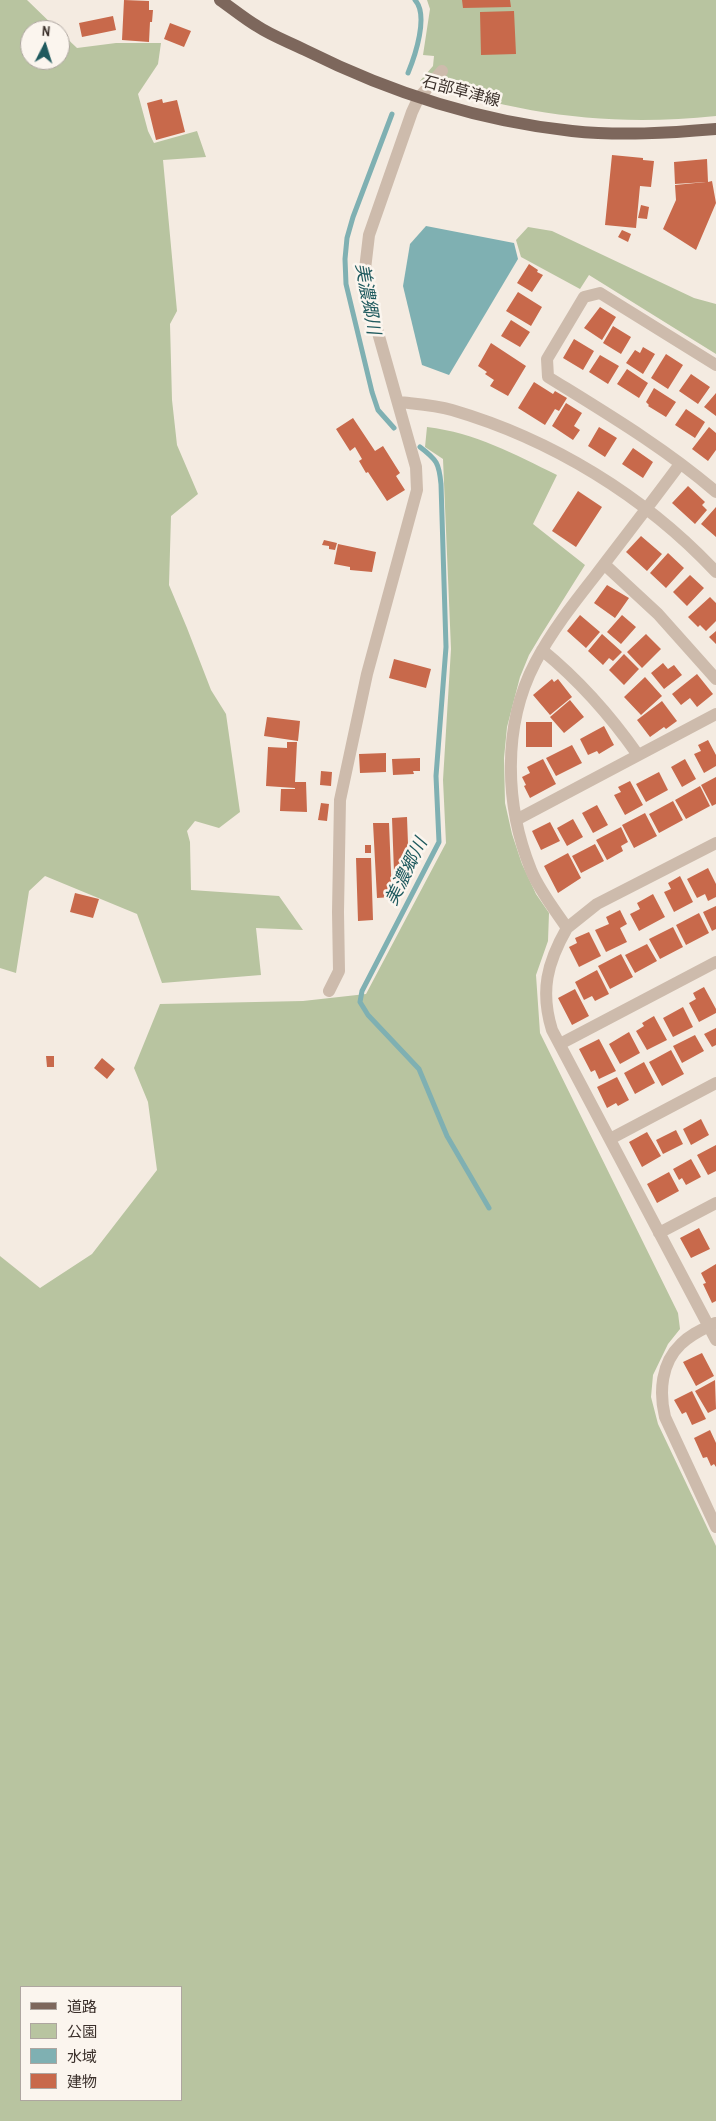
<!DOCTYPE html>
<meta charset="utf-8">
<style>
body{margin:0}
#map{position:relative;width:716px;height:2121px;overflow:hidden;background:#f4ebe1;font-family:"Archivo Narrow","Noto Sans JP",sans-serif}
canvas{display:block}
.legend{position:absolute;left:20px;top:1986px;width:162px;height:115px;box-sizing:border-box;background:#fbf5ee;border:1px solid #aea6a0;margin:0;padding:6px 9px;list-style:none;font-size:15px;color:#3b302b}
.legend li{display:flex;align-items:center;gap:10px;height:25px}
.legend b{width:25px;border:1px solid #aea6a0}
.north{position:absolute;left:20px;top:20px;width:50px;height:50px;box-sizing:border-box;background:#fbf5ee;border:1px solid #aea6a0;border-radius:50%;rotate:5deg;font-size:14px;font-weight:700;line-height:20px;text-align:center;color:#3b302b}
.north::after{content:'';display:block;margin:auto;width:18px;height:22px;background:#1f5a5e;clip-path:polygon(50% 0,100% 100%,50% 72%,0 100%)}
</style>
<div id="map">
<canvas width="716" height="2121"></canvas>
<ul class="legend">
<li><b style="height:6px;background:#7d675c"></b>道路</li>
<li><b style="height:14px;background:#b8c4a0"></b>公園</li>
<li><b style="height:14px;background:#7fb0b2"></b>水域</li>
<li><b style="height:14px;background:#c8694b"></b>建物</li>
</ul>
<div class="north">N</div>
</div>
<script>
const ctx = document.querySelector('canvas').getContext('2d');
ctx.lineJoin = 'round';
function paint(path, color) {
  ctx.fillStyle = color;
  ctx.fill(path, 'evenodd');
}
function trace(path, color, width, dash) {
  ctx.strokeStyle = color;
  ctx.lineWidth = width;
  ctx.lineCap = dash ? 'butt' : 'round';
  ctx.setLineDash(dash || []);
  ctx.stroke(path);
}
function drawText(font, color, halo, rows, align = 'center') {
  ctx.font = font + ' "Archivo Narrow","Noto Sans JP",sans-serif';
  ctx.lineWidth = 5;
  ctx.setLineDash([]);
  ctx.textBaseline = 'middle';
  ctx.strokeStyle = halo;
  ctx.fillStyle = color;
  for (const [text, x, y, turn = 0] of rows) {
    ctx.save();
    ctx.translate(x, y);
    ctx.rotate((+turn || 0) * Math.PI / 180);
    ctx.textAlign = isNaN(turn) ? turn : align;
    if (halo) ctx.strokeText(text, 0, 0);
    ctx.fillText(text, 0, 0);
    ctx.restore();
  }
}
const green = new Path2D(`
 M 0,0 L 27,0 L 58,30 L 30,30 L 30,60 L 60,60 L 60,32 L 77,48 L 116,43 L 161,43 L 158,64 L 138,94 L 148,131 L 154,143 L 197,131 L 206,157 L 163,160 L 177,311 L 170,324 L 172,400 L 177,445 L 198,494 L 171,516 L 169,585 L 187,628 L 211,690 L 226,714 L 240,812 L 219,828 L 195,821 L 187,831 L 190,842 L 191,890 L 279,896 L 303,930 L 256,928 L 261,975 L 162,983 L 137,914 L 45,876 L 29,891 L 16,973 L 0,968 Z
 M 427,0 L 716,0 L 716,116 C 609,127 522,115 420,81 L 433,66 L 434,56 L 423,55 L 430,9 Z
 M 528,227 L 552,231 L 694,298 L 716,304 L 716,354 L 589,275 L 580,289 L 521,257 L 516,240 Z
 M 427,427 C 476,433 514,454 557,475 L 533,524 L 585,565 L 541,635 L 529,655 L 520,677 L 507,727 L 504,758 L 505,803 L 512,834 L 522,864 L 536,894 L 549,913 L 548,941 L 536,975 L 540,1033 L 678,1313 L 680,1329 L 668,1344 L 653,1375 L 651,1397 L 658,1424 L 716,1546 L 716,2121 L 0,2121 L 0,1256 L 40,1288 L 92,1254 L 157,1170 L 148,1102 L 134,1068 L 160,1004 L 303,1001 L 366,994 L 446,843 L 443,780 L 451,649 L 443,459 L 425,447 ZM 21,1987 L 181,1987 L 181,2100 L 21,2100 Z`);
const water = new Path2D(`
 M 426,226 L 514,243 L 518,259 L 449,375 L 422,365 L 403,286 L 410,244 Z`);
const stream = new Path2D(`
 M 408,73 C 415,56 429,15 415,0
 M 392,114 L 353,217 L 347,238 L 345,259 L 346,284 L 372,392 L 378,410 L 394,428
 M 420,447 C 437,460 439,463 441,484 L 446,647 L 436,776 L 439,842 L 362,991 L 360,1002 L 368,1015 L 419,1069 L 447,1136 L 489,1208`);
const building = new Path2D(`
 M 124,0 L 149,1 L 149,10 L 153,10 L 152,22 L 150,22 L 149,42 L 122,40 Z
 M 462,0 L 510,0 L 511,7 L 463,8 Z
 M 514,11 L 516,54 L 481,55 L 480,12 Z
 M 113,16 L 116,30 L 82,37 L 79,23 Z
 M 170,23 L 191,31 L 184,47 L 164,39 Z
 M 162,99 L 163,103 L 177,100 L 185,132 L 156,140 L 147,103 Z
 M 612,155 L 643,158 L 643,160 L 654,161 L 651,187 L 640,186 L 636,228 L 605,225 Z
 M 707,159 L 708,182 L 712,181 L 716,203 L 696,250 L 663,229 L 676,200 L 675,185 L 706,182 L 675,184 L 674,162 Z
 M 641,205 L 649,207 L 647,219 L 638,218 Z
 M 622,230 L 631,234 L 628,242 L 618,237 Z
 M 529,264 L 538,270 L 537,272 L 543,275 L 532,292 L 517,283 Z
 M 518,292 L 542,307 L 531,326 L 506,311 Z
 M 600,307 L 616,317 L 602,340 L 584,328 Z
 M 511,320 L 530,332 L 520,347 L 501,336 Z
 M 613,326 L 631,337 L 621,354 L 603,343 Z
 M 574,339 L 594,351 L 583,370 L 563,358 Z
 M 491,343 L 526,366 L 508,396 L 490,386 L 494,380 L 485,374 L 487,372 L 478,366 Z
 M 643,347 L 655,354 L 643,374 L 626,363 L 635,350 L 640,353 Z
 M 666,354 L 683,365 L 668,389 L 651,378 Z
 M 600,355 L 619,366 L 608,384 L 589,372 Z
 M 627,369 L 648,383 L 639,398 L 617,384 Z
 M 691,374 L 710,387 L 698,404 L 679,391 Z
 M 534,382 L 553,394 L 555,391 L 567,398 L 559,411 L 555,409 L 545,425 L 518,408 Z
 M 654,388 L 676,402 L 666,417 L 648,406 L 649,405 L 646,402 Z
 M 716,393 L 716,416 L 704,407 Z
 M 566,403 L 582,413 L 574,426 L 580,430 L 573,440 L 552,426 Z
 M 686,409 L 705,422 L 695,438 L 675,425 Z
 M 353,418 L 375,451 L 383,446 L 400,473 L 396,476 L 405,490 L 387,501 L 368,472 L 366,473 L 359,461 L 362,459 L 355,447 L 350,451 L 336,429 Z
 M 599,427 L 617,438 L 605,457 L 588,446 Z
 M 709,427 L 716,433 L 716,450 L 708,461 L 692,449 Z
 M 633,448 L 653,462 L 643,478 L 622,464 Z
 M 688,486 L 705,502 L 702,505 L 707,510 L 695,524 L 672,503 Z
 M 578,491 L 602,507 L 576,547 L 552,531 Z
 M 716,507 L 716,537 L 701,524 Z
 M 641,536 L 662,554 L 647,571 L 626,552 Z
 M 324,540 L 337,543 L 335,550 L 329,549 L 329,546 L 322,545 Z
 M 338,544 L 376,552 L 372,572 L 350,570 L 350,567 L 334,564 Z
 M 668,553 L 684,568 L 666,588 L 650,573 Z
 M 690,575 L 704,588 L 687,606 L 673,592 Z
 M 607,585 L 629,598 L 615,618 L 594,603 Z
 M 710,597 L 716,603 L 716,621 L 706,631 L 700,625 L 698,627 L 688,617 Z
 M 580,615 L 600,632 L 586,648 L 567,631 Z
 M 622,615 L 636,627 L 621,644 L 607,632 Z
 M 716,631 L 716,644 L 709,637 Z
 M 602,634 L 622,652 L 613,661 L 609,658 L 603,665 L 588,651 Z
 M 646,634 L 661,649 L 642,668 L 627,652 Z
 M 624,654 L 639,669 L 624,685 L 609,670 Z
 M 394,659 L 431,669 L 426,688 L 389,678 Z
 M 663,663 L 668,669 L 674,665 L 682,675 L 664,689 L 651,673 Z
 M 697,674 L 713,694 L 697,707 L 690,698 L 681,705 L 672,694 Z
 M 645,677 L 662,696 L 641,715 L 624,697 Z
 M 552,679 L 554,682 L 558,679 L 572,697 L 550,715 L 533,695 Z
 M 570,700 L 584,717 L 564,733 L 550,717 Z
 M 662,701 L 677,721 L 666,729 L 664,727 L 650,737 L 637,720 Z
 M 267,717 L 300,721 L 298,741 L 264,736 Z
 M 526,722 L 552,722 L 552,747 L 526,747 Z
 M 604,726 L 614,745 L 599,754 L 597,751 L 588,755 L 580,739 Z
 M 708,740 L 716,755 L 716,766 L 704,773 L 694,754 L 701,751 L 698,745 Z
 M 287,742 L 297,742 L 295,782 L 306,782 L 307,812 L 280,811 L 281,789 L 295,789 L 295,788 L 266,786 L 268,747 L 287,748 Z
 M 572,745 L 582,763 L 556,776 L 546,758 Z
 M 386,753 L 386,772 L 360,773 L 359,754 Z
 M 420,758 L 420,771 L 413,771 L 414,774 L 393,775 L 392,759 Z
 M 543,759 L 556,784 L 530,798 L 524,786 L 526,785 L 522,777 L 530,773 L 527,767 Z
 M 685,759 L 696,779 L 682,787 L 671,767 Z
 M 321,771 L 332,772 L 331,786 L 320,785 Z
 M 659,772 L 668,790 L 646,802 L 636,784 Z
 M 716,777 L 716,804 L 712,806 L 701,785 Z
 M 630,781 L 643,805 L 625,815 L 614,795 L 621,792 L 618,787 Z
 M 700,786 L 710,806 L 686,819 L 675,800 Z
 M 673,801 L 683,820 L 659,833 L 649,814 Z
 M 321,803 L 329,804 L 327,821 L 318,820 Z
 M 597,805 L 608,825 L 593,833 L 582,813 Z
 M 645,813 L 657,836 L 634,848 L 622,825 Z
 M 407,817 L 409,871 L 394,872 L 392,818 Z
 M 573,819 L 583,837 L 567,846 L 557,828 Z
 M 550,822 L 560,841 L 541,850 L 532,831 Z
 M 373,823 L 389,823 L 392,897 L 377,898 Z
 M 621,827 L 628,842 L 621,846 L 623,851 L 607,860 L 596,840 Z
 M 595,844 L 604,861 L 581,873 L 572,856 Z
 M 365,845 L 371,845 L 371,853 L 365,853 Z
 M 568,853 L 581,878 L 558,893 L 544,866 Z
 M 356,858 L 371,858 L 373,920 L 358,921 Z
 M 708,868 L 716,884 L 716,897 L 708,901 L 705,894 L 697,898 L 687,879 Z
 M 680,876 L 693,902 L 674,912 L 664,892 L 671,889 L 668,883 Z
 M 75,893 L 99,899 L 93,918 L 70,912 Z
 M 653,894 L 665,917 L 639,931 L 630,914 L 640,909 L 637,903 Z
 M 716,906 L 716,929 L 712,931 L 703,912 Z
 M 620,910 L 627,924 L 620,928 L 627,942 L 606,952 L 595,930 L 609,924 L 606,917 Z
 M 699,913 L 709,933 L 686,945 L 676,925 Z
 M 673,927 L 683,947 L 660,959 L 649,939 Z
 M 589,932 L 601,956 L 579,967 L 569,947 L 577,943 L 575,938 Z
 M 647,944 L 657,961 L 635,973 L 625,955 Z
 M 621,954 L 633,977 L 610,989 L 598,966 Z
 M 597,970 L 609,994 L 595,1001 L 592,996 L 584,1000 L 575,982 Z
 M 704,987 L 716,1009 L 716,1013 L 699,1022 L 689,1003 L 696,999 L 693,993 Z
 M 575,989 L 589,1016 L 572,1025 L 558,998 Z
 M 683,1007 L 693,1027 L 673,1037 L 663,1018 Z
 M 654,1016 L 667,1040 L 647,1050 L 636,1031 L 644,1026 L 642,1023 Z
 M 716,1028 L 716,1045 L 712,1047 L 704,1034 Z
 M 629,1032 L 640,1053 L 620,1064 L 609,1044 Z
 M 695,1035 L 704,1051 L 682,1063 L 673,1046 Z
 M 599,1039 L 616,1071 L 599,1079 L 595,1070 L 591,1072 L 579,1049 Z
 M 671,1050 L 684,1074 L 662,1086 L 649,1062 Z
 M 46,1056 L 54,1056 L 54,1067 L 47,1067 Z
 M 102,1058 L 115,1069 L 107,1079 L 94,1068 Z
 M 644,1062 L 655,1083 L 635,1094 L 624,1073 Z
 M 617,1077 L 629,1100 L 618,1106 L 616,1103 L 607,1108 L 597,1087 Z
 M 701,1119 L 709,1135 L 691,1145 L 683,1129 Z
 M 676,1130 L 683,1144 L 663,1154 L 656,1140 Z
 M 647,1132 L 661,1156 L 642,1167 L 629,1142 Z
 M 716,1145 L 716,1171 L 708,1175 L 697,1155 Z
 M 691,1159 L 701,1177 L 686,1185 L 682,1178 L 679,1180 L 673,1169 Z
 M 669,1172 L 679,1191 L 657,1203 L 647,1184 Z
 M 699,1228 L 710,1249 L 691,1258 L 680,1238 Z
 M 716,1264 L 716,1301 L 712,1303 L 703,1284 L 706,1283 L 701,1273 Z
 M 702,1353 L 714,1376 L 696,1386 L 683,1362 Z
 M 715,1380 L 716,1409 L 708,1413 L 695,1391 Z
 M 692,1391 L 706,1419 L 692,1425 L 686,1412 L 682,1414 L 674,1400 Z
 M 710,1430 L 716,1443 L 716,1467 L 714,1464 L 711,1466 L 707,1457 L 703,1458 L 694,1438 Z`);
const minor = new Path2D(`
 M 716,365 L 600,293 L 584,297 L 547,359 L 548,377 C 606,413 665,448 716,492
 M 399,402 C 416,404 435,405 452,410 C 551,439 645,496 716,572
 M 680,464 C 652,502 623,539 595,576 C 573,604 551,632 535,663 C 502,726 505,806 531,870 C 539,890 555,910 567,928 C 547,963 540,991 552,1030 L 716,1340
 M 604,564 L 658,614 L 716,679
 M 542,650 C 580,681 610,715 638,755
 M 516,820 L 716,714
 M 567,928 L 597,904 L 716,843
 M 329,991 L 339,971 L 338,912 L 340,800 L 367,674 L 417,490 L 416,467 L 371,308 L 365,269 L 369,235 L 412,112 L 418,99 L 442,71
 M 560,1044 L 716,962
 M 610,1139 L 716,1083
 M 659,1233 L 716,1203
 M 715,1323 C 703,1329 691,1334 681,1344 C 661,1363 659,1392 665,1417 L 716,1527`);
const major = new Path2D(`
 M 220,0 C 233,9 245,19 257,26 C 272,36 289,42 305,50 C 389,92 478,121 572,131 C 620,136 669,133 716,129`);
const streetNames = [
 ["石部草津線",461,92,15]
];
const waterNames = [
 ["美濃郷川",367,299,80],
 ["美濃郷川",407,872,-64]
];
paint(green, '#b8c4a0');
paint(water, '#7fb0b2');
trace(stream, '#7fb0b2', 5);
paint(building, '#c8694b');
trace(minor, '#cdbbac', 12);
trace(major, '#7d675c', 12);
drawText('16px', '#3b302b', '#fbf5ee', streetNames);
drawText('italic 18px', '#1f5a5e', '#fbf5ee', waterNames);
</script>
